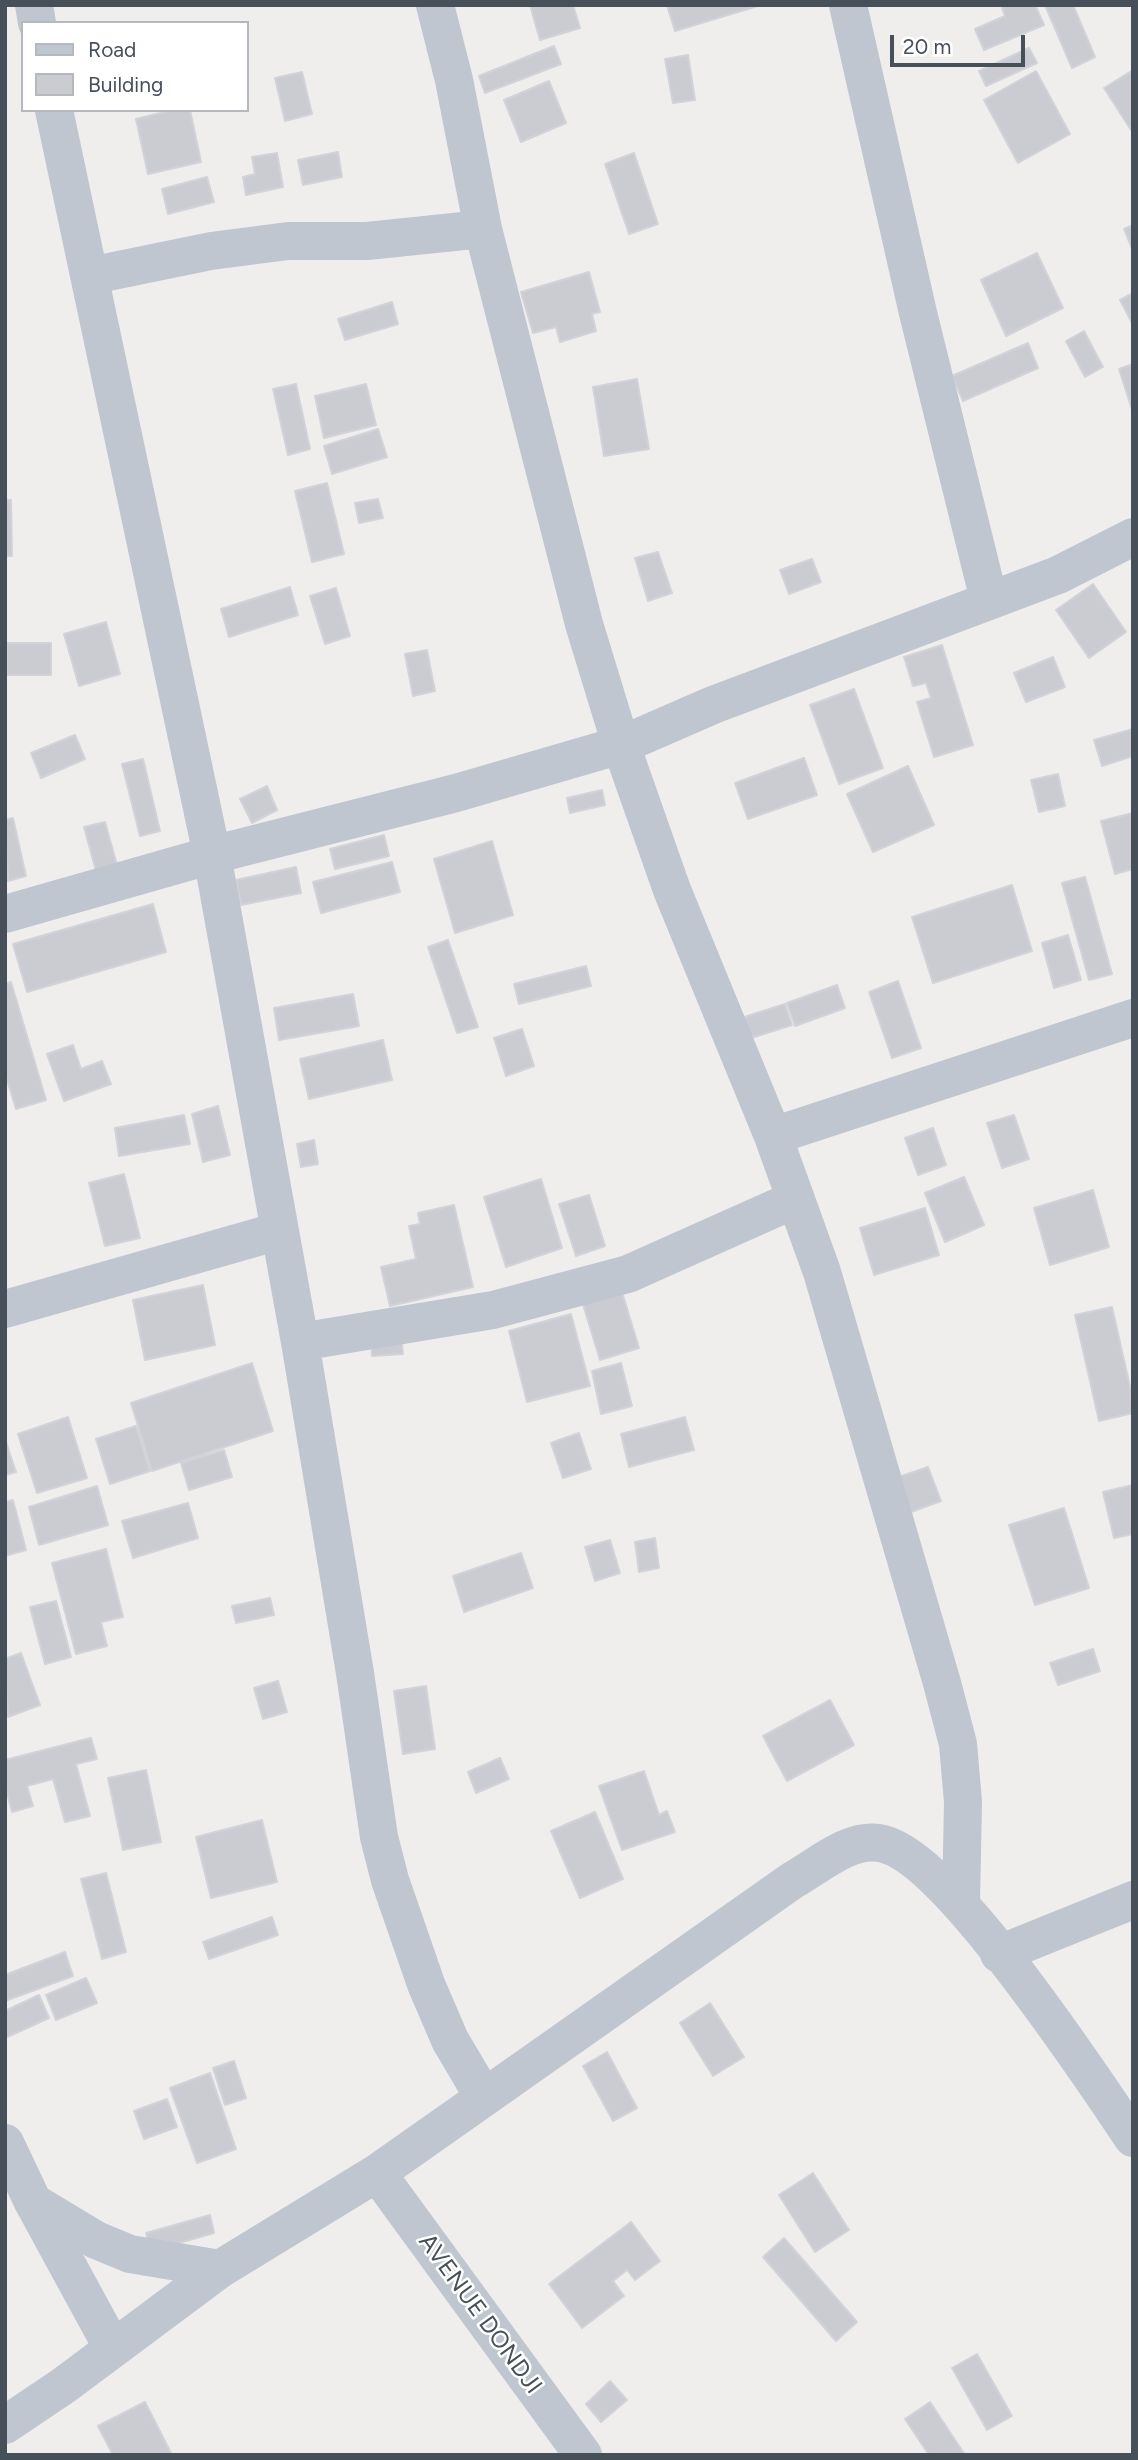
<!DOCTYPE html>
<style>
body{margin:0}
#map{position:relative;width:1138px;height:2460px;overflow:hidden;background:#f0eded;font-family:Figtree,sans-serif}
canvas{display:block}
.frame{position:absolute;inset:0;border:7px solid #474f59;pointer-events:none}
.legend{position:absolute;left:21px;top:21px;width:228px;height:91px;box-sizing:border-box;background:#fff;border:2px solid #b5b9bd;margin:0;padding:9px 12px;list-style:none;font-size:21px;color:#474f59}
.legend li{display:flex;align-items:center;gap:14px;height:35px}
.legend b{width:35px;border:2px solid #b5b9bd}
.scale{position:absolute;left:890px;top:35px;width:135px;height:32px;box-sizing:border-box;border:4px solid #474f59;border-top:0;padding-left:9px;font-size:21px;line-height:24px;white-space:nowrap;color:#474f59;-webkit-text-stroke:5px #fff;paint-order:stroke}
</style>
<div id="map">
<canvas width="1138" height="2460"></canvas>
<div class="frame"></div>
<ul class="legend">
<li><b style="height:9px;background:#bfc6cf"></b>Road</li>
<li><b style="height:19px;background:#caccd2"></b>Building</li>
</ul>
<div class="scale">20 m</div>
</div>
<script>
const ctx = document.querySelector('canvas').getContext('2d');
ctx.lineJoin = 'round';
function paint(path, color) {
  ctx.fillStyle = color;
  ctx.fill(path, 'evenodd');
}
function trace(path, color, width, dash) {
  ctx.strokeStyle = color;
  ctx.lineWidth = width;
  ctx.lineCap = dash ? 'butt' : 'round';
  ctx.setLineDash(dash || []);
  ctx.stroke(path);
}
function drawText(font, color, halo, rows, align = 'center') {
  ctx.font = font + ' Figtree,sans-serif';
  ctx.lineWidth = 5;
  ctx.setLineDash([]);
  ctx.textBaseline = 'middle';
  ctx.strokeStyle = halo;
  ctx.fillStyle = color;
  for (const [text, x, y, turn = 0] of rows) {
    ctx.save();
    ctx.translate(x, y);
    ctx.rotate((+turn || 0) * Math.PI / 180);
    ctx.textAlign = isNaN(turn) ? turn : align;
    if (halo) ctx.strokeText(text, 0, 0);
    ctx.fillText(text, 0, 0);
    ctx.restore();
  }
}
const building = new Path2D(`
 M 530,5 L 573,5 L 580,28 L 540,40 Z
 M 667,5 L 761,5 L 675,31 Z
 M 1001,5 L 1035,5 L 1044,25 L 984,50 L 975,29 L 1005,16 Z
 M 1045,5 L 1073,5 L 1095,57 L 1072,68 Z
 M 554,46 L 561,64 L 485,93 L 479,76 Z
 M 1029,48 L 1037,63 L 986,86 L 979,71 Z
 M 688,55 L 695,100 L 673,103 L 665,59 Z
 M 1133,70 L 1133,133 L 1104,88 Z
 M 1036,71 L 1070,134 L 1018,163 L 984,100 Z
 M 302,72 L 312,114 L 285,121 L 275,78 Z
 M 549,81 L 566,123 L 521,142 L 504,100 Z
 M 173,110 L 190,110 L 201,162 L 148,174 L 136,119 Z
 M 338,152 L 342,177 L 303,185 L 298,160 Z
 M 277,153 L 283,187 L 246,195 L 243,177 L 255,174 L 252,157 Z
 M 634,153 L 658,224 L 629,234 L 605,164 Z
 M 207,177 L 214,202 L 168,214 L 162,189 Z
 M 1133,225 L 1133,249 L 1132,249 L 1124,229 Z
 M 1037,253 L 1063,308 L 1006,336 L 981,280 Z
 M 589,272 L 600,312 L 592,314 L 596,331 L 560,342 L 556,327 L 533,333 L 521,292 Z
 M 1133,293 L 1133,323 L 1132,323 L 1120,300 Z
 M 392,302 L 398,324 L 345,340 L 338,319 Z
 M 1084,331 L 1103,367 L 1085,377 L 1066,341 Z
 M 1028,343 L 1038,368 L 963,401 L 952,376 Z
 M 1133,364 L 1133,413 L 1119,369 Z
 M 637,379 L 649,449 L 604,456 L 593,387 Z
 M 296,384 L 310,449 L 288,455 L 273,389 Z
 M 366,384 L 376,425 L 324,438 L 315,396 Z
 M 378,429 L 387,457 L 332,474 L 324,446 Z
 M 327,483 L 344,554 L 312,562 L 295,491 Z
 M 378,499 L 383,518 L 359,523 L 355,503 Z
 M 5,500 L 11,500 L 12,556 L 5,556 Z
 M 658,552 L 672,593 L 648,601 L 635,558 Z
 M 812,559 L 821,582 L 789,594 L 780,570 Z
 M 1093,584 L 1126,632 L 1089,658 L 1056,610 Z
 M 290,587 L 298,615 L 229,637 L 221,609 Z
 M 336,588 L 350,636 L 325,644 L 310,596 Z
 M 106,622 L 120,674 L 79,686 L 64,634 Z
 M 7,643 L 51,643 L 51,675 L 7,675 Z
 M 942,645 L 973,745 L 934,757 L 917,702 L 931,698 L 926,683 L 913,686 L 904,657 Z
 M 427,650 L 435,691 L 413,696 L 405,654 Z
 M 1053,657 L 1065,687 L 1026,702 L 1014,673 Z
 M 854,689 L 883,768 L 839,784 L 810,705 Z
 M 1133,729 L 1133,756 L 1102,766 L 1094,740 Z
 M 75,735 L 85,759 L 41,778 L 31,753 Z
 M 804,758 L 817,795 L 748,819 L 735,783 Z
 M 143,759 L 160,831 L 140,836 L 122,764 Z
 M 908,766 L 934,825 L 873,852 L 847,794 Z
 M 1058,774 L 1065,806 L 1039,812 L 1031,780 Z
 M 267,786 L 277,810 L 252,823 L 240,799 Z
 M 602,790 L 605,805 L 570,813 L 567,798 Z
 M 1133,813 L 1133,869 L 1115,874 L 1101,821 Z
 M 13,818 L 26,876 L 8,881 L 5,820 Z
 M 105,822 L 117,865 L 96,871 L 84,827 Z
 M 384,835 L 389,856 L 335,869 L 330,849 Z
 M 492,841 L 513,915 L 455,933 L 434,859 Z
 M 392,862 L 400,892 L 321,913 L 313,882 Z
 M 296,867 L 301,893 L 241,905 L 236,880 Z
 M 1085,877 L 1112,974 L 1089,980 L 1062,883 Z
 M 1012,885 L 1032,951 L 933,983 L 912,917 Z
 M 153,904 L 166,952 L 27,992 L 13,944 Z
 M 1068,935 L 1081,980 L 1054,988 L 1042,943 Z
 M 448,940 L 478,1027 L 457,1033 L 428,947 Z
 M 586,966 L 591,986 L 519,1004 L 514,984 Z
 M 898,981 L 921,1048 L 892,1058 L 869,992 Z
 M 11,982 L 46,1100 L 16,1109 L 5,1073 L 5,984 Z
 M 837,985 L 845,1008 L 795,1026 L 787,1003 Z
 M 353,994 L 359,1026 L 279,1040 L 274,1008 Z
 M 785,1004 L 792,1025 L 745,1040 L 738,1019 Z
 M 522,1029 L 534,1066 L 506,1076 L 494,1038 Z
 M 383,1040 L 392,1080 L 309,1099 L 300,1059 Z
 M 73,1045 L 81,1069 L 102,1061 L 111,1084 L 64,1101 L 47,1054 Z
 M 218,1106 L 230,1155 L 203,1162 L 192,1114 Z
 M 184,1115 L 190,1144 L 119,1156 L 115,1128 Z
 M 1014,1115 L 1029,1159 L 1002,1168 L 987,1123 Z
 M 933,1128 L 946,1165 L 918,1175 L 905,1138 Z
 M 314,1140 L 318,1164 L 301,1167 L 297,1144 Z
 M 124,1174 L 140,1238 L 105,1246 L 89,1183 Z
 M 964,1177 L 984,1225 L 945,1242 L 925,1193 Z
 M 541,1179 L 562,1248 L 506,1267 L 484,1197 Z
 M 1093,1190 L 1109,1247 L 1050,1265 L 1034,1208 Z
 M 589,1195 L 605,1246 L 576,1256 L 559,1204 Z
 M 454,1205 L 473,1287 L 390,1306 L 381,1267 L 416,1259 L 409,1226 L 420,1224 L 418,1213 Z
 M 925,1208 L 939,1255 L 874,1275 L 860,1228 Z
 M 203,1285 L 215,1345 L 145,1360 L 133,1300 Z
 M 621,1289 L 639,1348 L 600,1360 L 582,1301 Z
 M 1112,1307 L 1133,1400 L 1133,1413 L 1099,1421 L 1075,1315 Z
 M 571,1314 L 590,1386 L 527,1402 L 509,1331 Z
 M 401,1336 L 403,1354 L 372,1356 L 371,1339 Z
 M 252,1363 L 273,1431 L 152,1471 L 131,1403 Z
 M 621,1363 L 632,1406 L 601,1414 L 592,1371 Z
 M 68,1417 L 87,1478 L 37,1493 L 18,1434 Z
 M 685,1417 L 694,1450 L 629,1467 L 621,1434 Z
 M 136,1426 L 150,1471 L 110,1484 L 96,1439 Z
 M 579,1433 L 591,1469 L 563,1478 L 551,1443 Z
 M 5,1439 L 16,1472 L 5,1475 Z
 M 224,1450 L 232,1477 L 189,1490 L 181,1463 Z
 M 928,1467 L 941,1501 L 911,1512 L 899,1477 Z
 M 1133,1485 L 1133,1534 L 1114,1538 L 1103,1492 Z
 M 97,1486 L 108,1525 L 39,1545 L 29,1507 Z
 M 13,1500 L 26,1550 L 5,1556 L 5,1502 Z
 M 188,1503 L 198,1538 L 133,1558 L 122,1521 Z
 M 1064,1508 L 1089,1588 L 1035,1605 L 1009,1525 Z
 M 655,1538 L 659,1568 L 639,1572 L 635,1542 Z
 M 610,1540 L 620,1573 L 595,1581 L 585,1547 Z
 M 106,1549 L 123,1617 L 101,1622 L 107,1646 L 76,1654 L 52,1563 Z
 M 521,1553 L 533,1588 L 464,1612 L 453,1576 Z
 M 270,1598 L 274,1615 L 236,1623 L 232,1606 Z
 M 56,1601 L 71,1657 L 45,1664 L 30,1607 Z
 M 1093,1649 L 1100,1671 L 1058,1685 L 1050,1663 Z
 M 21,1653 L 40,1705 L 8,1717 L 5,1659 Z
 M 278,1681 L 287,1712 L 263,1719 L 254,1688 Z
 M 426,1686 L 435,1749 L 403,1754 L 394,1691 Z
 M 830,1700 L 854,1745 L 787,1781 L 763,1736 Z
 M 91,1738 L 97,1759 L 76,1764 L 90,1816 L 65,1822 L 53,1779 L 27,1786 L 33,1806 L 12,1812 L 5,1785 L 5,1760 Z
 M 500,1758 L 509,1779 L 476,1793 L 468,1772 Z
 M 146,1770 L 161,1842 L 123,1850 L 108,1778 Z
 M 644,1771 L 659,1815 L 667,1811 L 675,1832 L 622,1850 L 599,1786 Z
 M 595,1812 L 623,1879 L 580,1898 L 551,1831 Z
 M 262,1820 L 277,1882 L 211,1898 L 196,1837 Z
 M 106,1873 L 126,1952 L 102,1959 L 81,1879 Z
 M 272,1917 L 278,1935 L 209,1959 L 203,1942 Z
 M 65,1952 L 73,1976 L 5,2001 L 5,1975 Z
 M 86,1978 L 97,2003 L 56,2020 L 46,1995 Z
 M 39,1995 L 49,2018 L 5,2038 L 5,2011 Z
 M 710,2003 L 744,2057 L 713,2076 L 680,2023 Z
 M 607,2052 L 637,2108 L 613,2121 L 583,2066 Z
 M 234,2061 L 246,2098 L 225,2105 L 213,2068 Z
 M 210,2073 L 236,2149 L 197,2163 L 170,2088 Z
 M 167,2099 L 177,2127 L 144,2139 L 134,2111 Z
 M 813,2173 L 849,2230 L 815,2252 L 779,2195 Z
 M 210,2215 L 214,2233 L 151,2251 L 146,2233 Z
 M 631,2222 L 660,2261 L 635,2280 L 627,2270 L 613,2281 L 624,2296 L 582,2328 L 549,2284 Z
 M 784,2238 L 857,2322 L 836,2341 L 763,2257 Z
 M 977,2354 L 1012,2416 L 987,2430 L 952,2368 Z
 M 610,2381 L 627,2400 L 601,2422 L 586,2404 Z
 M 145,2402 L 172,2455 L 113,2455 L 98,2426 Z
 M 930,2402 L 965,2455 L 929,2455 L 905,2419 Z`);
const minor = new Path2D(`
 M 34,5 L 37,23
 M 435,5 L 454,80 L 483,229 L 584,624 L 621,745 L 672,890 L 773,1136 L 822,1272 L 942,1683 L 958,1744 L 963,1802 L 961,1903
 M 848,5 L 918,313 L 989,600
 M 54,110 L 212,855 L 300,1342 L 355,1673 L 379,1837 L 390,1880 L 426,1984 L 450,2040 L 483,2096
 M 89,276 L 211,251 L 288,241 L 367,241 L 483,229
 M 5,914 L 212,855 L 456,793 L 621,745 L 713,705 L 1058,575 L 1133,537
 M 773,1136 L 1133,1018
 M 5,1309 L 279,1231
 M 300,1342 L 493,1310 L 628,1274 L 796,1199
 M 999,1954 L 1133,1900
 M 5,2143 L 33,2202 L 112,2347
 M 377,2173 L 583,2455
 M 33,2202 L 96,2240 L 130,2254 L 220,2269
 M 5,2425 L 63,2386 L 220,2269 L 377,2173 L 793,1880 C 818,1866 849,1838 879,1843 C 945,1852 1092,2078 1133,2138`);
const streetNames = [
 ["AVENUE DONDJI",480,2314,54]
];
paint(building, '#caccd2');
trace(building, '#d1d3d9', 2);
trace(minor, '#bfc6cf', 38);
drawText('24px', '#474f59', '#fff', streetNames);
</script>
